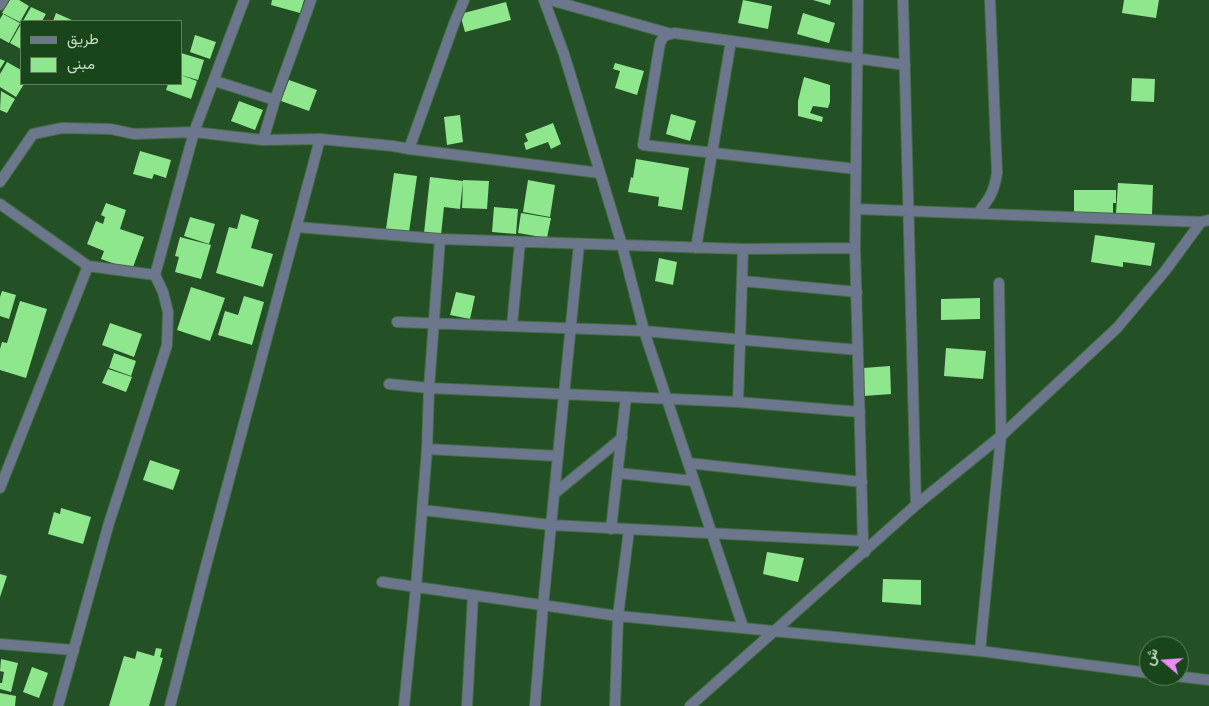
<!DOCTYPE html>
<meta charset="utf-8">
<style>
body{margin:0}
#map{position:relative;width:1209px;height:706px;overflow:hidden;background:#245025;font-family:"Titillium Web",Vazirmatn,sans-serif}
canvas{display:block}
.legend{position:absolute;left:20px;top:20px;width:162px;height:65px;box-sizing:border-box;background:#19451a;border:1px solid #5e825e;margin:0;padding:6px 9px;list-style:none;font-size:15px;color:#c6dec5}
.legend li{display:flex;align-items:center;gap:10px;height:25px}
.legend b{width:25px;border:1px solid #5e825e}
.north{position:absolute;left:1139px;top:636px;width:50px;height:50px;box-sizing:border-box;background:#19451a;border:1px solid #5e825e;border-radius:50%;rotate:288deg;font-size:14px;font-weight:700;line-height:20px;text-align:center;color:#c6dec5}
.north::after{content:'';display:block;margin:auto;width:18px;height:22px;background:#ee8bf8;clip-path:polygon(50% 0,100% 100%,50% 72%,0 100%)}
</style>
<div id="map">
<canvas width="1209" height="706"></canvas>
<ul class="legend">
<li><b style="height:6px;background:#6c778e"></b>طريق</li>
<li><b style="height:14px;background:#8ee68d"></b>مبنى</li>
</ul>
<div class="north">ش</div>
</div>
<script>
const ctx = document.querySelector('canvas').getContext('2d');
ctx.lineJoin = 'round';
function paint(path, color) {
  ctx.fillStyle = color;
  ctx.fill(path, 'evenodd');
}
function trace(path, color, width, dash) {
  ctx.strokeStyle = color;
  ctx.lineWidth = width;
  ctx.lineCap = dash ? 'butt' : 'round';
  ctx.setLineDash(dash || []);
  ctx.stroke(path);
}
const building = new Path2D(`
 M 10,0 L 19,0 L 29,6 L 20,22 L 2,13 Z
 M 272,0 L 304,0 L 300,13 L 271,5 Z
 M 743,0 L 772,6 L 768,29 L 738,23 Z
 M 813,0 L 831,0 L 830,5 Z
 M 1124,0 L 1159,0 L 1156,18 L 1122,13 Z
 M 506,2 L 511,20 L 465,32 L 460,14 Z
 M 31,7 L 46,14 L 42,21 L 23,21 Z
 M 56,13 L 74,21 L 53,21 Z
 M 803,13 L 835,23 L 829,43 L 797,34 Z
 M 3,14 L 20,23 L 9,43 L 0,38 L 0,19 Z
 M 21,24 L 21,49 L 10,43 Z
 M 195,35 L 216,42 L 210,59 L 190,52 Z
 M 181,53 L 204,60 L 198,80 L 181,75 Z
 M 0,59 L 5,61 L 0,69 Z
 M 7,62 L 21,70 L 21,84 L 24,84 L 16,97 L 0,87 L 0,74 Z
 M 615,63 L 644,71 L 637,95 L 615,88 L 620,71 L 613,69 Z
 M 181,75 L 197,81 L 191,99 L 166,90 L 168,84 L 181,84 Z
 M 804,77 L 830,85 L 830,102 L 828,108 L 813,106 L 810,113 L 823,117 L 822,122 L 798,116 L 798,101 Z
 M 1132,78 L 1155,79 L 1154,102 L 1131,101 Z
 M 289,80 L 317,90 L 309,111 L 281,101 Z
 M 1,91 L 15,99 L 7,113 L 0,110 Z
 M 239,101 L 263,110 L 255,130 L 231,121 Z
 M 671,114 L 696,121 L 690,141 L 666,134 Z
 M 460,115 L 463,142 L 447,145 L 444,117 Z
 M 553,123 L 561,144 L 551,149 L 548,142 L 526,150 L 524,143 L 528,141 L 525,134 Z
 M 140,151 L 171,160 L 166,178 L 154,174 L 152,179 L 133,174 Z
 M 636,159 L 689,168 L 682,210 L 658,206 L 659,197 L 628,192 L 631,177 L 633,178 Z
 M 394,173 L 417,176 L 409,232 L 386,229 Z
 M 430,177 L 463,181 L 460,209 L 444,207 L 441,235 L 424,233 Z
 M 463,180 L 489,181 L 487,209 L 462,208 Z
 M 528,180 L 555,185 L 550,217 L 523,212 Z
 M 1118,183 L 1153,185 L 1152,215 L 1116,213 Z
 M 1074,190 L 1116,190 L 1116,203 L 1113,203 L 1113,216 L 1074,215 Z
 M 106,203 L 126,210 L 120,229 L 144,237 L 132,270 L 101,259 L 104,251 L 87,244 L 96,221 L 103,224 L 105,217 L 101,215 Z
 M 494,207 L 518,209 L 516,234 L 492,232 Z
 M 521,213 L 551,218 L 547,238 L 518,233 Z
 M 241,214 L 259,220 L 251,248 L 273,254 L 263,287 L 216,273 L 229,227 L 237,229 Z
 M 190,217 L 215,224 L 209,244 L 184,236 Z
 M 1095,235 L 1155,243 L 1151,266 L 1123,262 L 1123,267 L 1091,262 Z
 M 180,237 L 211,245 L 201,279 L 175,272 L 179,257 L 175,256 Z
 M 659,258 L 677,262 L 673,285 L 655,281 Z
 M 191,287 L 225,298 L 210,341 L 177,330 Z
 M 2,291 L 16,295 L 9,319 L 0,316 L 0,297 Z
 M 456,292 L 475,296 L 470,319 L 450,315 Z
 M 244,296 L 264,302 L 252,345 L 218,335 L 225,311 L 238,315 Z
 M 980,298 L 980,319 L 941,320 L 941,299 Z
 M 20,301 L 47,309 L 26,378 L 0,370 L 0,349 L 2,342 L 7,343 Z
 M 110,323 L 142,334 L 134,357 L 102,345 Z
 M 946,348 L 986,351 L 983,379 L 944,376 Z
 M 114,353 L 136,361 L 131,376 L 109,368 Z
 M 890,366 L 891,394 L 864,396 L 863,368 Z
 M 108,369 L 132,377 L 126,392 L 102,383 Z
 M 150,460 L 180,470 L 173,490 L 143,480 Z
 M 61,508 L 91,517 L 83,544 L 48,534 L 54,512 L 60,514 Z
 M 767,552 L 804,558 L 798,582 L 763,574 Z
 M 0,574 L 7,576 L 0,597 Z
 M 883,579 L 921,580 L 921,605 L 882,602 Z
 M 156,648 L 162,649 L 160,657 L 163,658 L 149,706 L 109,706 L 124,656 L 135,659 L 137,651 L 154,656 Z
 M 1,659 L 18,663 L 11,692 L 0,689 L 0,683 L 2,683 L 4,672 L 0,671 Z
 M 32,667 L 48,673 L 39,698 L 23,692 Z
 M 0,693 L 16,696 L 15,706 L 0,706 Z`);
const minor = new Path2D(`
 M 544,0 L 564,54 L 622,245 L 644,331 L 743,627
 M 550,0 L 668,33
 M 903,0 L 916,505
 M 0,5 L 3,0
 M 215,81 L 275,100
 M 263,140 L 275,100 L 311,0
 M 409,149 L 600,173
 M 856,169 L 643,145 L 660,43 L 664,36 L 674,33 L 905,65
 M 0,182 L 33,134 L 62,128 L 111,129 L 134,134 L 194,132 L 263,140 L 320,139 L 393,146 L 409,149 L 455,21 L 464,0
 M 0,204 L 88,266 L 0,488
 M 856,209 L 1201,222 L 1209,220
 M 978,213 C 990,198 994,192 997,173 L 990,0
 M 297,227 L 440,239
 M 696,248 L 731,41
 M 855,248 L 858,0
 M 88,266 L 155,275
 M 742,281 L 857,292
 M 397,322 L 644,331 L 858,350
 M 512,325 L 520,242
 M 389,384 L 429,388 L 738,402 L 860,412
 M 738,402 L 743,249
 M 427,449 L 558,456
 M 688,463 L 862,482
 M 618,473 L 694,481
 M 555,493 L 622,438
 M 422,510 L 551,525 L 863,541
 M 611,529 L 626,397
 M 382,582 L 618,616 L 980,651 L 1149,673
 M 0,644 L 74,650
 M 980,651 L 1001,436 L 999,283
 M 1175,676 L 1209,680
 M 58,706 L 109,523 L 167,345 L 168,312 L 163,292 L 155,275 L 194,132 L 244,0
 M 170,706 L 204,573 L 320,139
 M 404,706 L 416,587 L 427,449 L 429,388 L 440,239 L 743,249 L 855,248 L 863,541 L 865,552
 M 467,706 L 473,596
 M 535,706 L 543,606 L 579,244
 M 615,706 L 618,616 L 629,530
 M 690,706 L 916,505 L 1001,436 L 1117,328 L 1165,271 L 1201,222`);
paint(building, '#8ee68d');
trace(minor, '#446c45', 12);
trace(minor, '#6c778e', 10);
</script>
